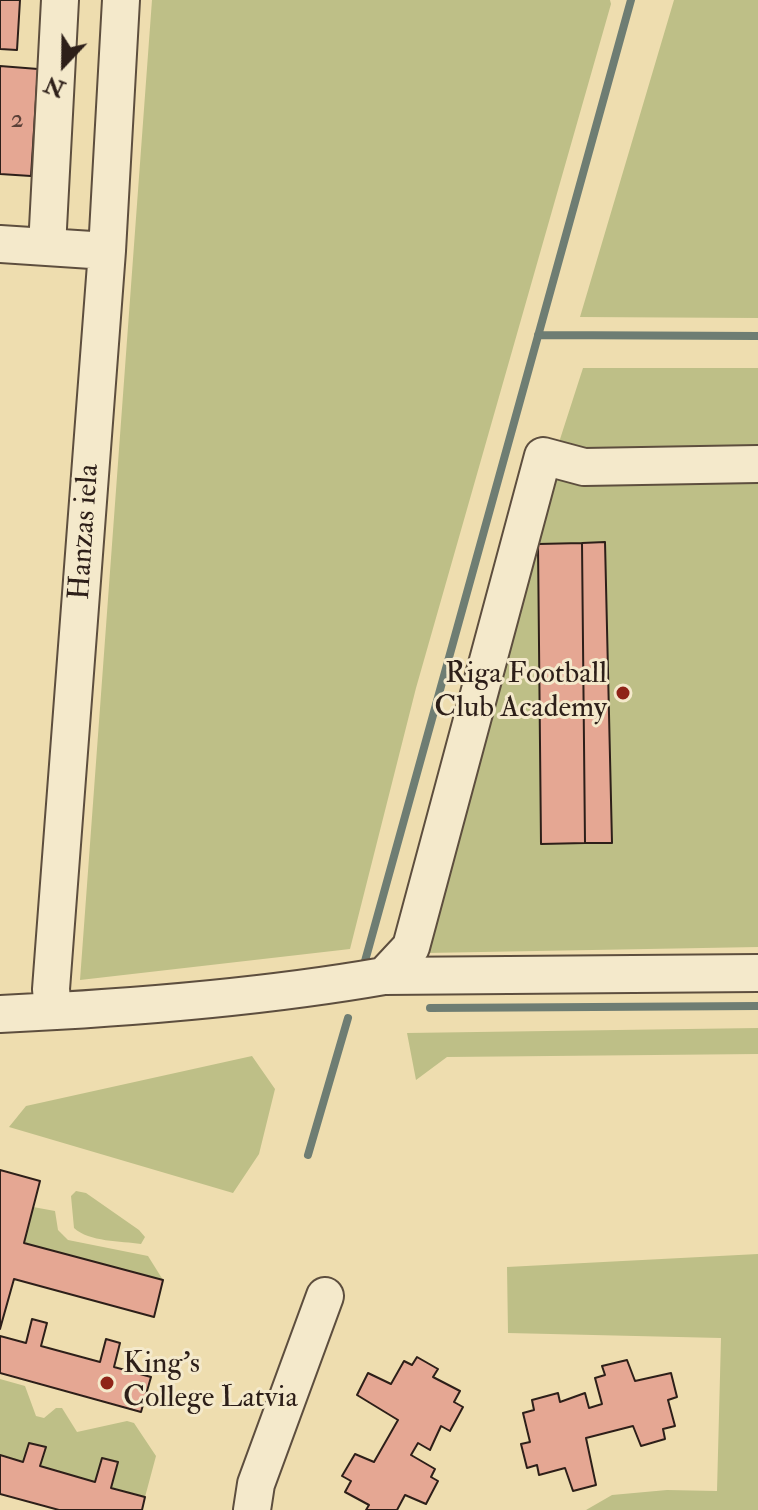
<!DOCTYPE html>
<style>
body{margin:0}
#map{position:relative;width:758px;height:1510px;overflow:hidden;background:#eeddaf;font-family:"IM FELL Double Pica",serif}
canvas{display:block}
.north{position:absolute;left:24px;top:24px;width:80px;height:80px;-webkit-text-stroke:6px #f4e9cb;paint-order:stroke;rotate:202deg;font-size:22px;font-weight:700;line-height:32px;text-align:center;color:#2d1f19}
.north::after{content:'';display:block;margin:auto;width:28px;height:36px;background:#2d1f19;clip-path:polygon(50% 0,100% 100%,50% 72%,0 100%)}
</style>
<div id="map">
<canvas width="758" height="1510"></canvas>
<div class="north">N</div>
</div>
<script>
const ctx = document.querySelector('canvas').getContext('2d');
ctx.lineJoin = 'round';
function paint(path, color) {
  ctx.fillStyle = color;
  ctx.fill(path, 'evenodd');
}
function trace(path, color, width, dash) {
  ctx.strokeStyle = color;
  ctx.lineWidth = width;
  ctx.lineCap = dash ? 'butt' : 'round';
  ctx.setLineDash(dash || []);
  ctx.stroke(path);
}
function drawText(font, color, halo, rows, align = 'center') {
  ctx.font = font + ' "IM FELL Double Pica",serif';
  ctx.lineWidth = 6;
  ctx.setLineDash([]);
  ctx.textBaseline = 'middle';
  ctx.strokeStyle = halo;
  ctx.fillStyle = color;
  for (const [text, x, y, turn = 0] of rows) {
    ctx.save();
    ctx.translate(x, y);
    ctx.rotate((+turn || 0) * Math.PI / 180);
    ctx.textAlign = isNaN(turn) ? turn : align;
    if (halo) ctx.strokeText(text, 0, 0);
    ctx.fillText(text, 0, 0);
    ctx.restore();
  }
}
const green = new Path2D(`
 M 152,0 L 610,0 L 611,4 L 416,688 L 350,949 L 80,980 Z
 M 674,0 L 758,0 L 758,318 L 580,317 Z
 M 583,368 L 758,368 L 758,947 L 426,953 L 542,495 Z
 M 758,1028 L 758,1054 L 447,1057 L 416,1080 L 407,1033 Z
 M 252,1056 L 275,1089 L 259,1154 L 233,1193 L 9,1127 L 26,1106 Z
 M 76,1191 L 86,1193 L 139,1230 L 145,1237 L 141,1244 C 121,1241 89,1242 74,1228 L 71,1196 Z
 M 33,1207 L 55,1211 L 58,1230 L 68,1240 L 148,1256 L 163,1280 L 24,1243 Z
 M 758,1254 L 758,1510 L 586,1510 L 612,1495 L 667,1490 L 717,1491 L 721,1338 L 508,1333 L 507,1267 Z
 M 0,1379 L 25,1386 L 36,1416 L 44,1418 L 56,1408 L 62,1408 L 77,1432 L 127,1421 L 134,1423 L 156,1456 L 145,1497 L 111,1488 L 118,1462 L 102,1458 L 95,1482 L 40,1466 L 45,1448 L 29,1443 L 23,1462 L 0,1455 Z`);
const stream = new Path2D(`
 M 538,335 L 758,336
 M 365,961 L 631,0
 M 430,1008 L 758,1006
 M 308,1155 L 348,1018`);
const building = new Path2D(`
 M 0,0 L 20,0 L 17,50 L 0,49 Z
 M 0,66 L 38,69 L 31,176 L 0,174 Z
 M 605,542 L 612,843 L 585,843 L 582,543 Z
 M 582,543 L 585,843 L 541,844 L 538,544 Z
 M 0,1170 L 40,1181 L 24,1243 L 163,1280 L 154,1317 L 14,1279 L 0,1329 Z
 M 32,1319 L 47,1323 L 41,1346 L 100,1362 L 106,1339 L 120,1343 L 114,1367 L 151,1377 L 141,1412 L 0,1373 L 0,1336 L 26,1343 Z
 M 417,1357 L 438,1369 L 433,1377 L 460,1391 L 454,1402 L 463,1407 L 450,1431 L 441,1426 L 430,1450 L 418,1443 L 411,1455 L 435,1469 L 431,1477 L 438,1481 L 426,1504 L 405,1495 L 397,1510 L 366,1510 L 369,1505 L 345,1492 L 351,1481 L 342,1476 L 355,1454 L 374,1462 L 398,1420 L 357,1395 L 368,1373 L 391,1384 L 404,1361 L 412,1365 Z
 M 627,1360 L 635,1381 L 671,1373 L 677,1397 L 668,1400 L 675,1426 L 663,1429 L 665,1439 L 641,1446 L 633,1426 L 586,1438 L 596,1485 L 573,1491 L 565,1468 L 539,1475 L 537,1465 L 527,1468 L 521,1444 L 530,1442 L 523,1413 L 534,1410 L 532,1400 L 558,1393 L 560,1402 L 585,1393 L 589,1408 L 602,1404 L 595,1378 L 605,1375 L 602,1366 Z
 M 29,1443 L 46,1447 L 40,1466 L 95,1482 L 102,1458 L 118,1462 L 111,1488 L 145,1497 L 142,1510 L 59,1510 L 0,1494 L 0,1455 L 23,1462 Z`);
const minor = new Path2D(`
 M 0,244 L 107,251
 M 47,247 L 60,0
 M 384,976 L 411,947 L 543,456 L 584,467 L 758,464
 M 53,1011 L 51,989 L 107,251 L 121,0
 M 0,1014 C 128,1008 258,998 384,976 L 758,973
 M 252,1510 L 256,1484 L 325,1296`);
const markers = [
 [623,693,8,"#8f2418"],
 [107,1383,8,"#8f2418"]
];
const numberNames = [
 ["2",17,121]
];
const streetNames = [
 ["Hanzas iela",86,532,-86]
];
const poiNames = [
 ["Riga Football",607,676],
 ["Club Academy",607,710],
 ["King's",123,1366,"left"],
 ["College Latvia",123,1400,"left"]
];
paint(green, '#bebf87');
trace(stream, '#6e7d73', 8);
paint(building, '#e5a793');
trace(building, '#2d1f19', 2);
trace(minor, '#5d4e3e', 40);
trace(minor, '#f4e9cb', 36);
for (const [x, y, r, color] of markers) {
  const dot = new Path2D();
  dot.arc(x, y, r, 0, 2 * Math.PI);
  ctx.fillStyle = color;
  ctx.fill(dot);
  trace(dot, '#f4e9cb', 3);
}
drawText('26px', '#5b4138', null, numberNames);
drawText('30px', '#2d1f19', '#f4e9cb', streetNames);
drawText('30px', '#2d1f19', '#f4e9cb', poiNames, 'right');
</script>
